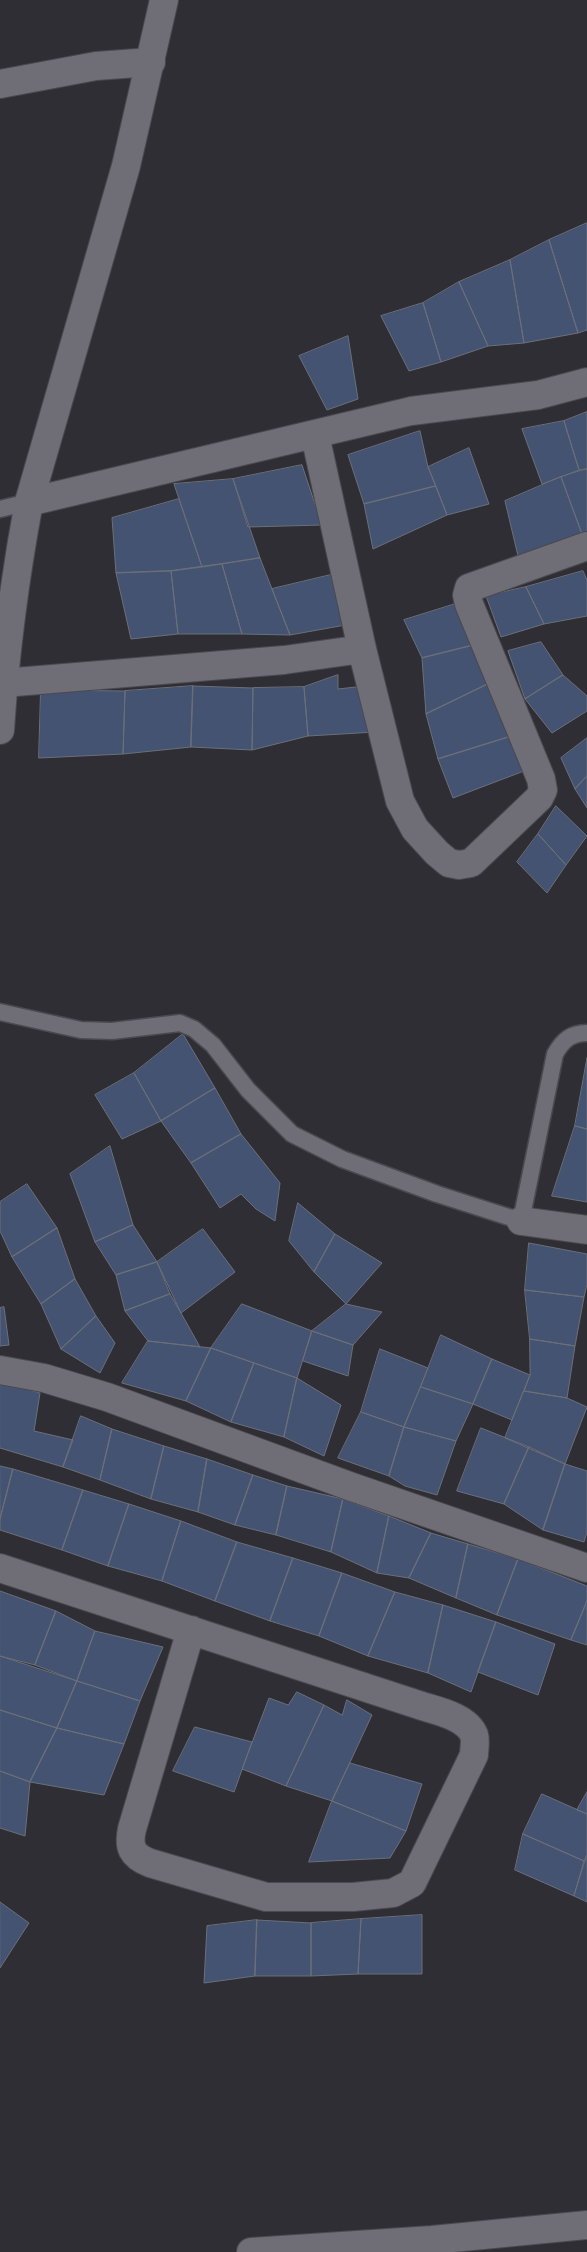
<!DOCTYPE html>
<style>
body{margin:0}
canvas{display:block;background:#2f2e35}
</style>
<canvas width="587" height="2252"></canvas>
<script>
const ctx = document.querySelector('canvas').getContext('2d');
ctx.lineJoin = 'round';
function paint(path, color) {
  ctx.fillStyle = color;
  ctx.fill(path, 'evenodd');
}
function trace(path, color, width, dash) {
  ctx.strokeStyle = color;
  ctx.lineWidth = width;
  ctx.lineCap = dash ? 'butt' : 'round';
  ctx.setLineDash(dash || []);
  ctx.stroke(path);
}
const building = new Path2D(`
 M 587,223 L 587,330 L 578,333 L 549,240 Z
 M 549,240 L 578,333 L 524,343 L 510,260 Z
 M 510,260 L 524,343 L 488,346 L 459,282 Z
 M 459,282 L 488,346 L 441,362 L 423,303 Z
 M 423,303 L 441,362 L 409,371 L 381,316 Z
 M 348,336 L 358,399 L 327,410 L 299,356 Z
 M 587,412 L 587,469 L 579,470 L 564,421 Z
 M 564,421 L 579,470 L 542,484 L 522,429 Z
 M 420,431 L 428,467 L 436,486 L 364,504 L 348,455 Z
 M 469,448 L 489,504 L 447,515 L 428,467 Z
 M 302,465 L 322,525 L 248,527 L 233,479 Z
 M 587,469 L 587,533 L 582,534 L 561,477 Z
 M 561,477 L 582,534 L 518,556 L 505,501 Z
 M 233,479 L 260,558 L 202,567 L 174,484 Z
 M 436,486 L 447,515 L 373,549 L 364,504 Z
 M 179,499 L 202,567 L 171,571 L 116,573 L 112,518 Z
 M 260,558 L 272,589 L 290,635 L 242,634 L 222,564 Z
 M 222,564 L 242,634 L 178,634 L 171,571 Z
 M 171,571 L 178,634 L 131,639 L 116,573 Z
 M 583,571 L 587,580 L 587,616 L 544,624 L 526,587 Z
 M 339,573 L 351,624 L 290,635 L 272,589 Z
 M 526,587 L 544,624 L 501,637 L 486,596 Z
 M 462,602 L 474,645 L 422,658 L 404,620 Z
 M 541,642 L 563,675 L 525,699 L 508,651 Z
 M 474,645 L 490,683 L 426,714 L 422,658 Z
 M 338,675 L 338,689 L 365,686 L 375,732 L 308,736 L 304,687 Z
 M 563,675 L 587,696 L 587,711 L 552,733 L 525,699 Z
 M 490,683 L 512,736 L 438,759 L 426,714 Z
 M 193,686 L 253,688 L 252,750 L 191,747 Z
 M 193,686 L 191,747 L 123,754 L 125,691 Z
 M 304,687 L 308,736 L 252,750 L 253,688 Z
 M 41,690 L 125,691 L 123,754 L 39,758 Z
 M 512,736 L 524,771 L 453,798 L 438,759 Z
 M 587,738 L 587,776 L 575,789 L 561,758 Z
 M 587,776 L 587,808 L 575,789 Z
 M 556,806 L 587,836 L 566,865 L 538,834 Z
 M 538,834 L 566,865 L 547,893 L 517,862 Z
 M 183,1034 L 215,1088 L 161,1121 L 134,1073 Z
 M 587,1058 L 587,1129 L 575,1126 Z
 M 134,1073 L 161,1121 L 122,1139 L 95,1095 Z
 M 215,1088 L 241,1134 L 191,1163 L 161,1121 Z
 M 575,1126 L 587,1129 L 587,1202 L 552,1196 Z
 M 241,1134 L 280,1183 L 275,1221 L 256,1209 L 241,1194 L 220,1208 L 191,1163 Z
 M 110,1146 L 133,1225 L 95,1242 L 70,1174 Z
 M 27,1184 L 57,1228 L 12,1257 L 0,1231 L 0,1202 Z
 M 298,1203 L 335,1234 L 314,1272 L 289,1241 Z
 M 133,1225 L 157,1262 L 116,1275 L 95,1242 Z
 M 57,1228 L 75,1279 L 41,1304 L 12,1257 Z
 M 203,1229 L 235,1272 L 181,1313 L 157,1262 Z
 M 335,1234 L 382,1263 L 346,1304 L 314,1272 Z
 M 529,1243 L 587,1254 L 587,1284 L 584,1297 L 525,1290 Z
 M 157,1262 L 170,1294 L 125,1311 L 116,1275 Z
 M 75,1279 L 96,1316 L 61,1349 L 41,1304 Z
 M 525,1290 L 584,1297 L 575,1346 L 530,1339 Z
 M 170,1294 L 181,1313 L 200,1347 L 148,1341 L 125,1311 Z
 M 242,1304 L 312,1331 L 297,1378 L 211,1348 Z
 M 346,1304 L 382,1312 L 353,1345 L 312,1331 Z
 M 4,1307 L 9,1345 L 0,1346 L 0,1308 Z
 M 96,1316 L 115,1343 L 100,1373 L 61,1349 Z
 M 312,1331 L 353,1345 L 348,1376 L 303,1361 Z
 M 441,1335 L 492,1359 L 473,1404 L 421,1387 Z
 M 530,1339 L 575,1346 L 567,1398 L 524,1391 L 530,1375 Z
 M 148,1341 L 211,1348 L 186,1401 L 122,1383 Z
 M 211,1348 L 254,1363 L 231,1422 L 186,1401 Z
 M 380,1349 L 428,1368 L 404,1427 L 361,1412 Z
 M 492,1359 L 530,1375 L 512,1420 L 473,1404 Z
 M 254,1363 L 297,1378 L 284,1437 L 231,1422 Z
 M 297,1378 L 341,1405 L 324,1456 L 284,1437 Z
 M 0,1381 L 40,1393 L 34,1431 L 73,1440 L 63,1467 L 0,1448 Z
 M 421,1387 L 473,1404 L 456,1441 L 404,1427 Z
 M 524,1391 L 567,1398 L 587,1407 L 565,1464 L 505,1438 Z
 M 361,1412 L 404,1427 L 389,1476 L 338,1458 Z
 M 81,1416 L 112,1429 L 100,1480 L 63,1467 Z
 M 404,1427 L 456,1441 L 437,1495 L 405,1486 L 389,1476 Z
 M 481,1428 L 529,1447 L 504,1504 L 457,1491 Z
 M 112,1429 L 164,1446 L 151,1499 L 100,1480 Z
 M 164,1446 L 207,1459 L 198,1512 L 151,1499 Z
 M 529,1447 L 565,1464 L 543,1530 L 504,1504 Z
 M 207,1459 L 253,1475 L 235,1525 L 198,1512 Z
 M 565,1464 L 587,1471 L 587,1532 L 584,1542 L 543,1530 Z
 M 0,1466 L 13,1469 L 0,1519 Z
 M 13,1469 L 83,1490 L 62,1550 L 0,1530 L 0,1519 Z
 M 253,1475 L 287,1486 L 276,1535 L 235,1525 Z
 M 287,1486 L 343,1499 L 331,1552 L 276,1535 Z
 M 83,1490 L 129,1504 L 108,1566 L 62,1550 Z
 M 343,1499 L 389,1516 L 377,1573 L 331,1552 Z
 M 129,1504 L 181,1521 L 162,1581 L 108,1566 Z
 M 389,1516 L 431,1533 L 409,1578 L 377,1573 Z
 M 181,1521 L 237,1542 L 215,1601 L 162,1581 Z
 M 431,1533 L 468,1544 L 456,1598 L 409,1578 Z
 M 237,1542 L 293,1558 L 270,1621 L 215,1601 Z
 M 468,1544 L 518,1559 L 497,1615 L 456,1598 Z
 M 293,1558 L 342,1573 L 319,1636 L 270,1621 Z
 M 518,1559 L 587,1586 L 587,1601 L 571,1640 L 497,1615 Z
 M 342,1573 L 395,1592 L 368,1656 L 319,1636 Z
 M 0,1591 L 56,1611 L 35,1665 L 0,1656 Z
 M 395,1592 L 443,1605 L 428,1673 L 368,1656 Z
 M 587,1601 L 587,1645 L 571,1640 Z
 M 443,1605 L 496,1622 L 471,1692 L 428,1673 Z
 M 56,1611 L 95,1631 L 77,1681 L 35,1665 Z
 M 496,1622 L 555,1644 L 538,1695 L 478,1672 Z
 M 95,1631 L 163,1647 L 140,1701 L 77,1681 Z
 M 0,1656 L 77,1681 L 57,1728 L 0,1710 Z
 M 77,1681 L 140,1701 L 124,1744 L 57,1728 Z
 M 297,1692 L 324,1705 L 286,1786 L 242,1769 L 269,1698 L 288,1705 Z
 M 347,1700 L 372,1715 L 332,1801 L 286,1786 L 324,1705 L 342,1715 Z
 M 0,1710 L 57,1728 L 30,1782 L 0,1771 Z
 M 195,1727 L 252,1742 L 234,1792 L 173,1771 Z
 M 57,1728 L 124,1744 L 104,1795 L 30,1782 Z
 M 350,1763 L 422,1784 L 406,1831 L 332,1801 Z
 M 0,1771 L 30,1782 L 25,1836 L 0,1828 Z
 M 587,1792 L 587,1814 L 577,1810 Z
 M 542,1794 L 587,1814 L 587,1855 L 584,1861 L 523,1834 Z
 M 332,1801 L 406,1831 L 390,1858 L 309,1862 Z
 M 523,1834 L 584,1861 L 574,1896 L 515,1870 Z
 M 587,1855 L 587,1902 L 574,1896 Z
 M 0,1902 L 29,1923 L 0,1968 Z
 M 422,1915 L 422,1974 L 358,1974 L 361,1919 Z
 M 361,1919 L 358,1974 L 311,1976 L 311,1923 Z
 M 257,1920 L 311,1923 L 311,1976 L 255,1976 Z
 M 257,1920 L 255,1976 L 204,1983 L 207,1926 Z`);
const lane = new Path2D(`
 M 0,509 L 29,502
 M 0,1012 L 81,1030 L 112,1031 L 180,1023 L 194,1029 L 213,1045 L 248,1090 L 292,1134 L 342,1159 L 437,1194 L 521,1221 L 555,1054 C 563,1040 571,1033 587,1033`);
const street = new Path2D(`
 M 0,84 L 96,66 L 151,62
 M 315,435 L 362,649 L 400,801 L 415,829 L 437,853 L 449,863 L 459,865 L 471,863 L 539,798 L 543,790 L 541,779 L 469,604 L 467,595 L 469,588 L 587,546
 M 29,502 L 411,411 L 538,395 L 587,382
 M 3,683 L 284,660 L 362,649
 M 521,1221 L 587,1230
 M 0,1370 L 44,1378 L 107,1397 L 352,1487 L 587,1568
 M 0,1568 L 422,1706 C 438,1711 467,1717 474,1735 C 476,1741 474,1749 474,1755 L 412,1883 L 393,1893 L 353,1897 L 266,1897 L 150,1863 C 132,1856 128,1847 132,1829 L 191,1630`);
const secondary = new Path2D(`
 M 0,730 C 5,653 15,577 29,502 L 126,166 L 164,0
 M 251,2252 L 432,2240 L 587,2225`);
paint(building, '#445372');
trace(building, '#6b6f78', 1);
trace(lane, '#4a494f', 19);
trace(street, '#4a494f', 30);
trace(secondary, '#4a494f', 30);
trace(lane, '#6f6d76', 16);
trace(street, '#6f6d76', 28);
trace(secondary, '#6f6d76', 28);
</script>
